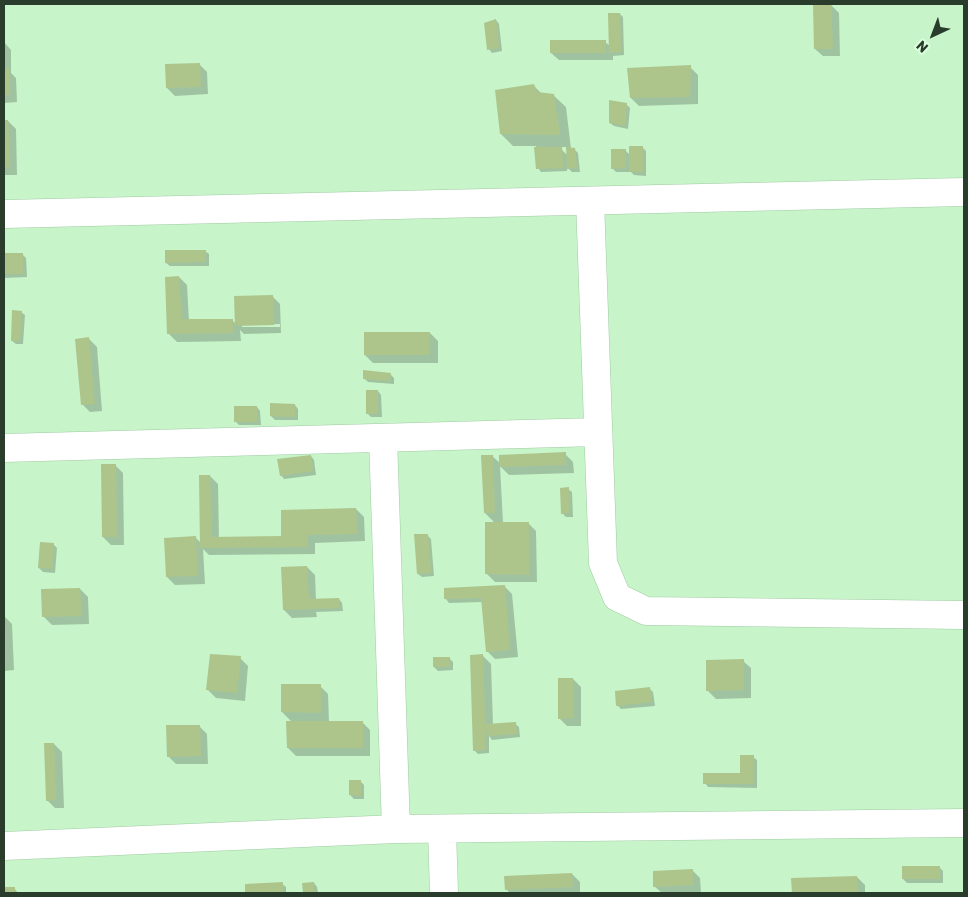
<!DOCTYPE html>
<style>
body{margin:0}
#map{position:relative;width:968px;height:897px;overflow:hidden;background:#c7f4c9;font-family:Rubik,sans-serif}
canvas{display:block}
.frame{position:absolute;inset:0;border:5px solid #2a3c2c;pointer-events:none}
.north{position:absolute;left:908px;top:10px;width:50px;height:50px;-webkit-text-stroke:4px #dbffdc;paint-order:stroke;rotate:223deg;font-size:14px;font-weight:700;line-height:20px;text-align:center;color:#2a3c2c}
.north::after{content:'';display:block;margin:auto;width:18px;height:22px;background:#2a3c2c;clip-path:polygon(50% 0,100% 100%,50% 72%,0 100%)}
</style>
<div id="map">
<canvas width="968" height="897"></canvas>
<div class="frame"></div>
<div class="north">N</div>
</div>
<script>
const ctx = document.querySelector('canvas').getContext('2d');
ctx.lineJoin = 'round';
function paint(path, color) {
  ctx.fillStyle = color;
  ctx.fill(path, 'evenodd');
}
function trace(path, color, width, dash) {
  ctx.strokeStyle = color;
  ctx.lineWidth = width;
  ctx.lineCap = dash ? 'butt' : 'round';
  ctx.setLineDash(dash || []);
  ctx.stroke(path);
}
const shadow = new Path2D(`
 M 831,5 L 839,13 L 840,56 L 823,56 L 815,49 Z
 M 620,14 L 623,17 L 624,55 L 613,56 L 613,60 L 559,60 L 551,53 L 605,42 L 610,46 Z
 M 496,20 L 499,24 L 502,51 L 492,53 L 489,49 Z
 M 4,42 L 11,50 L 11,73 L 16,78 L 17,102 L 4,103 Z
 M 199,64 L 207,72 L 208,94 L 175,96 L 167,88 Z
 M 690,67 L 698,75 L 698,104 L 639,106 L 631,98 Z
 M 534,86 L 542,94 L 553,95 L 566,107 L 571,149 L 574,149 L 578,153 L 580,172 L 572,172 L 567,167 L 567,171 L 541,172 L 538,168 L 536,146 L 513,146 L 501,134 ZM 559,147 L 567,147 L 567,155 Z
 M 626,104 L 630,108 L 628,129 L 614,126 L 610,123 Z
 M 4,121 L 8,121 L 16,129 L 17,175 L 5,175 L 4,174 Z
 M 642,147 L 646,151 L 646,176 L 634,175 L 629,170 L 629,172 L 616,172 L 612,168 L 625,150 L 631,156 Z
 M 205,251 L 209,254 L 209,266 L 170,266 L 166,263 Z
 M 22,254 L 26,258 L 27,277 L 4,278 L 4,255 Z
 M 179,277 L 187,285 L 189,321 L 232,320 L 236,324 L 272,296 L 280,304 L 281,333 L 244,334 L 240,330 L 241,341 L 177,342 L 169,334 ZM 280,324 L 280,327 L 242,327 L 242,325 Z
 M 21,312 L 25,315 L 23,344 L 16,344 L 12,341 Z
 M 430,333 L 438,341 L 438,363 L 373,363 L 365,355 Z
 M 89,339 L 97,347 L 102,411 L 90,412 L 82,404 Z
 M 390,374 L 394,378 L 394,384 L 368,382 L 364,378 Z
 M 378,391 L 381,395 L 382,417 L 371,417 L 367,413 Z
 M 295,405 L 298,409 L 298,420 L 275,420 L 271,416 Z
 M 257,407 L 260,411 L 261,425 L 239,425 L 235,421 Z
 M 565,454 L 573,462 L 574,473 L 509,475 L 500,466 L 503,523 L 528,523 L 536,531 L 537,582 L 495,582 L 487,574 L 495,523 L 485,513 L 492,456 L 501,464 Z
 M 311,456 L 314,460 L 316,475 L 284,479 L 281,475 Z
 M 115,465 L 123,473 L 124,545 L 111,545 L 103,537 Z
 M 210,476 L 218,484 L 219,538 L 282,537 L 356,509 L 364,517 L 365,541 L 315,543 L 315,554 L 209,555 L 203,549 L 205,584 L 175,585 L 167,577 L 195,537 L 201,543 Z
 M 568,489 L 572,492 L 573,517 L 566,517 L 562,513 Z
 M 427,535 L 431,539 L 434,576 L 422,577 L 418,574 Z
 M 53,544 L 57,548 L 55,573 L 43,572 L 39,568 Z
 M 307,567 L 315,575 L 316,600 L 339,599 L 342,603 L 343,611 L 316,612 L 317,617 L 292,618 L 284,610 Z
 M 504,586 L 512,594 L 518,657 L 495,659 L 487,651 L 483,602 L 449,603 L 446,599 Z
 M 80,589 L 88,597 L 89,624 L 52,625 L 44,617 Z
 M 4,616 L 12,624 L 14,670 L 4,671 Z
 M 483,656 L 491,664 L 493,725 L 515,724 L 519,727 L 520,737 L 492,740 L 489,736 L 489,753 L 478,754 L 474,750 Z
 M 240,658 L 248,666 L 245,701 L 216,698 L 208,690 Z
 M 449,658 L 453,662 L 453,670 L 438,671 L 434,667 Z
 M 743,661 L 751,668 L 751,698 L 716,699 L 708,691 Z
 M 573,679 L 581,687 L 581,726 L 567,726 L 559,718 Z
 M 320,686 L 328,694 L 329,722 L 362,722 L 370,730 L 370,756 L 296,756 L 288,748 L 292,722 L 282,712 Z
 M 650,689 L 653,692 L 655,706 L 621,709 L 617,705 Z
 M 199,726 L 207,734 L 208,764 L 176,764 L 168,756 Z
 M 54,744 L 62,752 L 64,808 L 55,808 L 47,800 Z
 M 753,757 L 757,760 L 757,788 L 708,787 L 705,783 L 741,774 Z
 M 360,781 L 364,785 L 364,799 L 354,799 L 350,795 Z
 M 939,867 L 943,871 L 943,883 L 907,883 L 903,879 Z
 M 692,870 L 700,878 L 701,893 L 662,893 L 654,886 Z
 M 572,874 L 580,882 L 580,893 L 510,893 L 506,889 Z
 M 857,877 L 865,885 L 865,893 L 793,893 L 793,879 Z
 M 314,883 L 317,887 L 318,893 L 305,893 Z
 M 282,884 L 286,887 L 286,893 L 246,893 L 246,885 Z
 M 14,888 L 18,893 L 4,893 L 4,889 Z`);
const building = new Path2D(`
 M 813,4 L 831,4 L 833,49 L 814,49 Z
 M 608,13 L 620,13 L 621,52 L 609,53 Z
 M 496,19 L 499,48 L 487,50 L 484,23 Z
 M 550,40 L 606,40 L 606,53 L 550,53 Z
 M 200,63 L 201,87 L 166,88 L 165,64 Z
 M 691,65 L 690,97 L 630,98 L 627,68 Z
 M 9,68 L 10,95 L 4,95 L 4,69 Z
 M 534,84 L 537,92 L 554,94 L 560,135 L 500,134 L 495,90 Z
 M 609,100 L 627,103 L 625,126 L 609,123 Z
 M 4,120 L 8,120 L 10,167 L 4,168 Z
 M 629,146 L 643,146 L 643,172 L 629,172 Z
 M 534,147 L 562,147 L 564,168 L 536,169 Z
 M 566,147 L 575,148 L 577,168 L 567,169 Z
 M 611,149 L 626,149 L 626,168 L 611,169 Z
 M 165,250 L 206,250 L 206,262 L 165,263 Z
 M 4,253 L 23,253 L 23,274 L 4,274 Z
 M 179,276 L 182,319 L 233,319 L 233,333 L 167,334 L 165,277 Z
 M 273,295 L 274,325 L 235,326 L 234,296 Z
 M 12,310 L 22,311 L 20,341 L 11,341 Z
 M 364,332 L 430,332 L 430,355 L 364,355 Z
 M 89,337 L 95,404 L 81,405 L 75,339 Z
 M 363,370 L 391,373 L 390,381 L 363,379 Z
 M 366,390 L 378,390 L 378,414 L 366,414 Z
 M 270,403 L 295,404 L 295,417 L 270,416 Z
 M 234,406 L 257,406 L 257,422 L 234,422 Z
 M 566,452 L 566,465 L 499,467 L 499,455 Z
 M 311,455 L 313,471 L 280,476 L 277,459 Z
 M 481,455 L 493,455 L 495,513 L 484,513 Z
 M 101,464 L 116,464 L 117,537 L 102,537 Z
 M 199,475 L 210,475 L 212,537 L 281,536 L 281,510 L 356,508 L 357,534 L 308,535 L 307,547 L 200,548 Z
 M 569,487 L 570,513 L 561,514 L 560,488 Z
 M 485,522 L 529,522 L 529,575 L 485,574 Z
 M 414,534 L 428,534 L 431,573 L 417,574 Z
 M 196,536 L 198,576 L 166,577 L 164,538 Z
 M 40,542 L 54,543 L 52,569 L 38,568 Z
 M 307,566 L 309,599 L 339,598 L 340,608 L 283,610 L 281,567 Z
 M 505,585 L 510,650 L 486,652 L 481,598 L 444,599 L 444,588 Z
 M 80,588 L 82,616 L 42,617 L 41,589 Z
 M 4,630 L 5,630 L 6,662 L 4,662 Z
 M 210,654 L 241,656 L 237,693 L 206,690 Z
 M 483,654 L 486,750 L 473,751 L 470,655 Z
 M 433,657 L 450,657 L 450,667 L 433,667 Z
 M 744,659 L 744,690 L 706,691 L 706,660 Z
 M 558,678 L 573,678 L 573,718 L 558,719 Z
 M 281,684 L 321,684 L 321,713 L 281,712 Z
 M 650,687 L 652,702 L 616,706 L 615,691 Z
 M 286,721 L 363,721 L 363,748 L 287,748 Z
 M 516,722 L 517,734 L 487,736 L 486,724 Z
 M 166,725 L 200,725 L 201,756 L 167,757 Z
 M 44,743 L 54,743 L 56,800 L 46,801 Z
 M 740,755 L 754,755 L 754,784 L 703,784 L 703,773 L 740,773 Z
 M 349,780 L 361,780 L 361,796 L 349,795 Z
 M 902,866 L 940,866 L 940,879 L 902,879 Z
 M 693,869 L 693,885 L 653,887 L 653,871 Z
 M 572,873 L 573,887 L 505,890 L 504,876 Z
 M 857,876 L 858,893 L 792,893 L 791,878 Z
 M 283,882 L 283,893 L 245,893 L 245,884 Z
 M 314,882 L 315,892 L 303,893 L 302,883 Z
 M 4,887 L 15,887 L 15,893 L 4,893 Z`);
const minor = new Path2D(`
 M 590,201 L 603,563 L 617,597 L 646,611 L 964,615
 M 383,438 L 396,829
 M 4,448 L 598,432
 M 442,830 L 444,893
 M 4,846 L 396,829 L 964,823`);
const tertiary = new Path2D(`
 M 4,214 L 964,192`);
paint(shadow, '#0003');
paint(building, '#adc48b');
trace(minor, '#9fcba2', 29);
trace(tertiary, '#9fcba2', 29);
trace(minor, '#fff', 28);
trace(tertiary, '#fff', 28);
</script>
